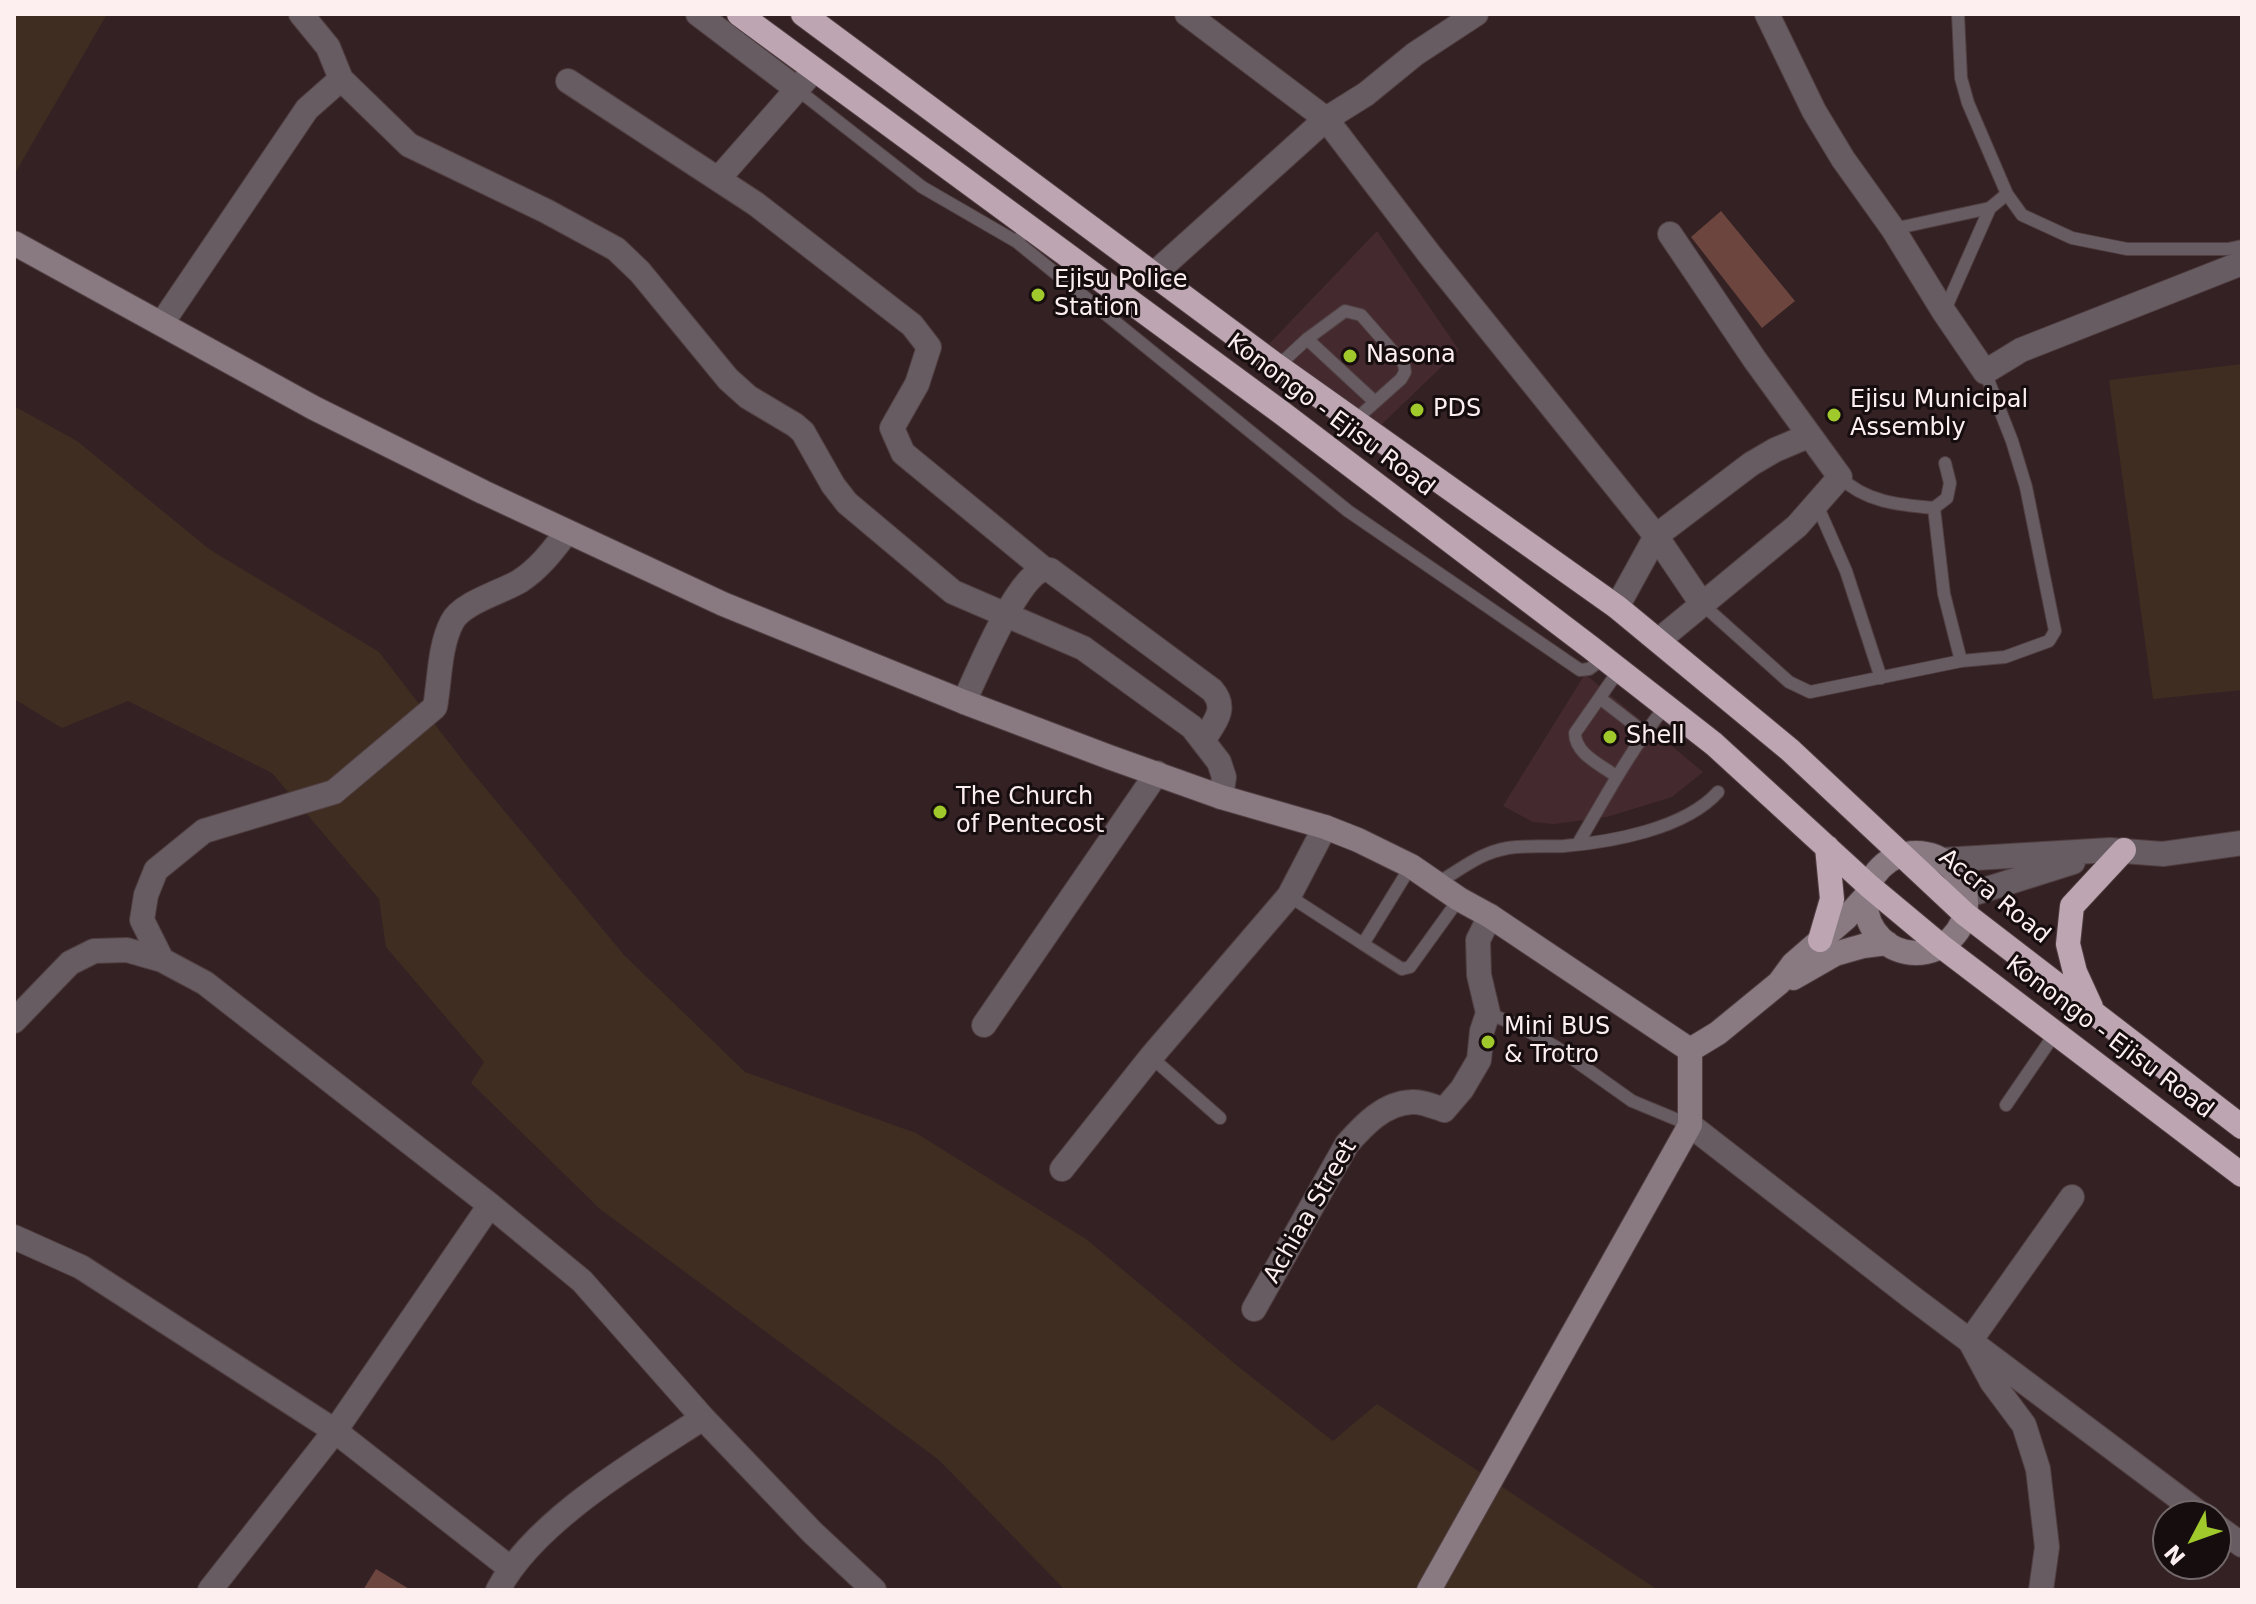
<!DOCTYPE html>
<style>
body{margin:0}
#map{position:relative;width:2256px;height:1604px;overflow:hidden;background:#342124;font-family:"DejaVu Sans",sans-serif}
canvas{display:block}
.frame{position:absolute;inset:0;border:16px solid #fdeff0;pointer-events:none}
.north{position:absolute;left:2152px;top:1500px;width:80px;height:80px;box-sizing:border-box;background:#160d0f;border:2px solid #726769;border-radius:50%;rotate:229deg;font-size:22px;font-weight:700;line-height:32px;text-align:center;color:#fdeff0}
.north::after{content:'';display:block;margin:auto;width:28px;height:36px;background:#a0c92b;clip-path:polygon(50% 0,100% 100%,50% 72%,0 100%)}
</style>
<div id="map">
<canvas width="2256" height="1604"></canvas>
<div class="frame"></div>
<div class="north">N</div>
</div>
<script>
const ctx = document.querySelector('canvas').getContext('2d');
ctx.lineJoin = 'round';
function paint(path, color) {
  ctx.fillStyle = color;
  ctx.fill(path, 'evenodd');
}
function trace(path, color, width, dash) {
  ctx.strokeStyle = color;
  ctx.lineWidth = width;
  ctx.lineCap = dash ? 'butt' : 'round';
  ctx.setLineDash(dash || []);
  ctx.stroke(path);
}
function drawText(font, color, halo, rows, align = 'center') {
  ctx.font = font + ' "DejaVu Sans",sans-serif';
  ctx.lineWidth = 6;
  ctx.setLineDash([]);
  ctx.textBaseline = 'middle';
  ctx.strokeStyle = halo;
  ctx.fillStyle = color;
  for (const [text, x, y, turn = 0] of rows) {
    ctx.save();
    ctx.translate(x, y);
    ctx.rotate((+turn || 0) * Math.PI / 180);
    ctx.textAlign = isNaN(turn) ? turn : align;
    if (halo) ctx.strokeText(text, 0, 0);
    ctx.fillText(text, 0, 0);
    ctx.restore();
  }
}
const built = new Path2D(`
 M 1377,231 L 1459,350 L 1381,425 L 1269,344 Z
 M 1585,674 L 1703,772 L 1672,797 L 1607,817 L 1554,824 L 1533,822 L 1503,806 Z`);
const green = new Path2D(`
 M 14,14 L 107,14 L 14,175 Z
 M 2242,364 L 2242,690 L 2153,699 L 2109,380 Z
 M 14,406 L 77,441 L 209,549 L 379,652 L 467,766 L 624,955 L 745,1072 L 916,1133 L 1086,1239 L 1240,1368 L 1333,1441 L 1377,1404 L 1658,1590 L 1065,1590 L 939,1460 L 600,1209 L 471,1083 L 484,1062 L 386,947 L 379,899 L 272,773 L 128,701 L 62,728 L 14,699 Z`);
const building = new Path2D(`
 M 1721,211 L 1795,301 L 1762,328 L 1691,237 Z
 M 376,1569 L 411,1590 L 363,1590 Z`);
const lane = new Path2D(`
 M 1958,14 L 1961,78 L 1968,103 L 2007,194 L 1990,208
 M 798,90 L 922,187 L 1017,242
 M 2007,194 L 2022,215 L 2072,238 L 2127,249 L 2228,249 L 2242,246
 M 1027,227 L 1017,242 L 1348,511 L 1580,670 L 1589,669 L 1604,658
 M 1893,229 L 1990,208 L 1944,312
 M 1307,339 L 1375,402
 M 1278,366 L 1307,339 L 1345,311 L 1361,315 L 1404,364 L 1405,372 L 1401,379 L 1354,421
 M 1840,477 C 1865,502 1899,505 1934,508 L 1947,498 L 1950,483 L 1945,463
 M 1817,505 L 1846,571 L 1881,678
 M 1934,508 L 1944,594 L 1961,661
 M 1702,604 L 1789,682 L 1810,692 L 1961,661 L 2005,657 L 2049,641 L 2055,631 L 2026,487 L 2012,441 L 1985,372
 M 1601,699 L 1645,733
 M 1616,776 C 1601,765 1575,754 1575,733 L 1619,670
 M 1579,842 C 1606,796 1631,749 1665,707
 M 1437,883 C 1462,869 1479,853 1508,848 C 1526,845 1546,847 1564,846 C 1611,842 1685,829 1718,792
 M 1289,896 L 1363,944 L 1411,866
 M 1363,944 L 1402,969 L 1410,967 L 1459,899
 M 1488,1013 L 1521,1027 L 1556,1047 L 1632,1101 L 1690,1125
 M 1151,1057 L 1220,1118
 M 2006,1105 L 2056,1032`);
const street = new Path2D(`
 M 301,14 L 328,47 L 341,79 L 409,145 L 546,211 L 616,249 L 640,272 L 728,379 L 748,397 L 795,425 L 803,432 L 833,485 L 847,503 L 953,592 L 1083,648 L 1192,727 L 1219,762 L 1224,777 L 1221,797
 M 698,14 L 798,90
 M 1187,14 L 1326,119 L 1430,255 L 1656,536 L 1702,604
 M 1767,14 L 1814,111 L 1843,159 L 1893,229 L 1944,312 L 1985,372 L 2021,350 L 2242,263
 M 568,81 L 756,204 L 912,325 L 929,347 L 917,384 L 892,428 L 903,453 L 1044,569 L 1050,570 L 1212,690 C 1228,708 1215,722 1204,739
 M 719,178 L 814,70
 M 1155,273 L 1326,119 L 1366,94 L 1415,54 L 1476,14
 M 162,323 L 307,109 L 341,79
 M 1617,607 L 1656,536 L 1751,464 L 1775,450 L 1808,436
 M 1659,640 L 1797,526 L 1840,477 L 1755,360 L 1670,234
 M 964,702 C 977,674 1016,578 1044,569
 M 1942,860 L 2110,850 L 2163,854 L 2242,843
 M 1965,896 L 2073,862
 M 162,960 L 142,920 L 146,895 L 156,870 L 204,831 L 334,792 L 435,707 C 440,680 439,647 452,622 C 461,603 502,592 520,581 C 540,568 553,550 567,532
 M 14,1021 L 70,963 L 94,951 L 127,950 L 162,960 L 205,983 L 490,1205 L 582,1281 L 703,1418 L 812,1532 L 874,1590
 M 984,1025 L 1157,773
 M 1690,1125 L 1910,1296 L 2203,1516
 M 1062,1169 L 1151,1057 L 1289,896 L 1325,827
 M 14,1237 L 81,1267 L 335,1431 L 510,1568
 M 1254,1309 L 1347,1144 C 1364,1125 1384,1103 1412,1102 C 1422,1101 1435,1107 1444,1110 L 1462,1089 L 1479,1060 L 1482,1031 L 1488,1013 L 1479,975 L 1478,940 L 1490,916
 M 2216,1526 L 2242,1545
 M 210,1590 L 335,1431 L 490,1205
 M 498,1590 C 534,1521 637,1461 703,1418
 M 2041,1590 L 2047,1547 L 2038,1469 L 2024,1425 L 1992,1382 L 1970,1341 L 2072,1197`);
const secondary = new Path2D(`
 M 14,243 L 314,408 L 483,492 L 723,604 L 964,702 L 1109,757 L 1221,797 L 1325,827 L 1358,840 L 1411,866 L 1459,899 L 1490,916 L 1690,1050 L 1718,1033 L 1779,983 L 1793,964 L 1846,918 L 1867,895
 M1866 903a50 50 0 1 1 100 0a50 50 0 1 1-100 0Z
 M 1793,978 L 1835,954 L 1863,946 L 1887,943
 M 1429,1590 L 1690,1125 L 1690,1050`);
const highway = new Path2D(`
 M 739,14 L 1282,413 L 1590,647 L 1714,744 L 1869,886 L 1941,946 L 2242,1175
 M 803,14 L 1273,363 L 1617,607 L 1790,750 L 1965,914 L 2242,1127
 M 1820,940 L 1832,899 L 1827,847
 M 2091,1007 L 2075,972 L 2068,944 L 2072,906 L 2124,850`);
const markers = [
 [1038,295,8,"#a0c92b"],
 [1350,356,8,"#a0c92b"],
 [1417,410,8,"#a0c92b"],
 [1834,415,8,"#a0c92b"],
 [1610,737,8,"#a0c92b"],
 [940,812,8,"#a0c92b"],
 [1488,1042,8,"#a0c92b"]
];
const poiNames = [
 ["Ejisu Police",1054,281],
 ["Station",1054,309],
 ["Nasona",1366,356],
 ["Ejisu Municipal",1850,401],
 ["Assembly",1850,429],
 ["PDS",1433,410],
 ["Shell",1626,737],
 ["The Church",956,798],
 ["of Pentecost",956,826],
 ["Mini BUS",1504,1028],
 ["& Trotro",1504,1056]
];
const streetNames = [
 ["Konongo - Ejisu Road",1330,416,37],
 ["Accra Road",1994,897,39],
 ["Konongo - Ejisu Road",2109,1038,37],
 ["Achiaa Street",1311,1212,-60]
];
paint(built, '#442a2f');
paint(green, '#3f2d21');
paint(building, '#6b453e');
trace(lane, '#503e41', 14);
trace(street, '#503e41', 26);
trace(secondary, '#503e41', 26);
trace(highway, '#503e41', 26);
trace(lane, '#665c61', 12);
trace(street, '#665c61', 24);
trace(secondary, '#897a82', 24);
trace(highway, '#bda6b2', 24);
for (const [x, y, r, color] of markers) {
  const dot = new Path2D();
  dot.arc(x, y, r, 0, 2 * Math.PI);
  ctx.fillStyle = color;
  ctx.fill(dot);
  trace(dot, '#160d0f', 3);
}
drawText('24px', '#fdeff0', '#160d0f', poiNames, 'left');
drawText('24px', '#fdeff0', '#160d0f', streetNames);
</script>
